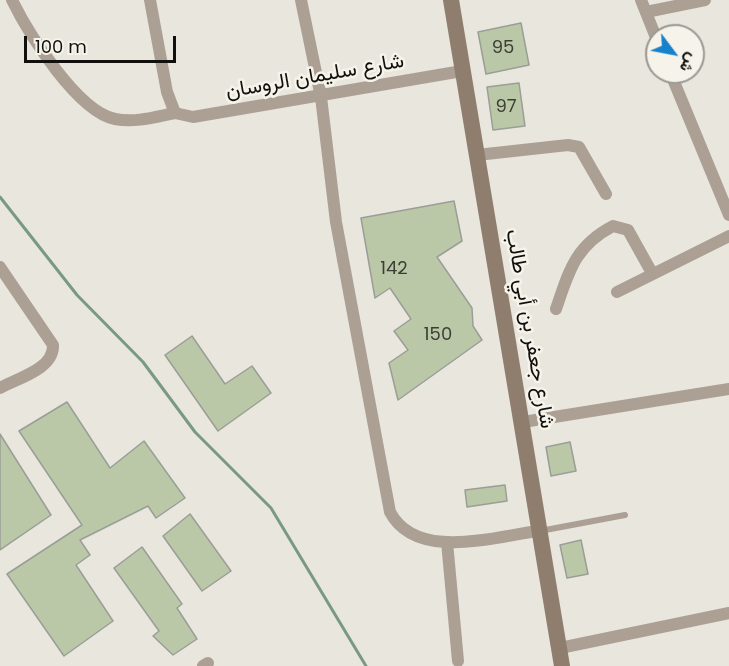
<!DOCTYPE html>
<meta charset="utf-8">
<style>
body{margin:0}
#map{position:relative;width:729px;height:666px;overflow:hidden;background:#e8e6dd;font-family:Poppins,Vazirmatn,sans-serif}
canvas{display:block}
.north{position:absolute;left:645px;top:24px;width:60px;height:60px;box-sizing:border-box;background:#f6f3ea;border:2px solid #9a9892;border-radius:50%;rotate:122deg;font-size:16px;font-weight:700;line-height:24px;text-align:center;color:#11100d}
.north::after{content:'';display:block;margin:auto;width:21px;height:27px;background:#1782cc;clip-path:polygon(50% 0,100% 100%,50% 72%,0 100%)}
.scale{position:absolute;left:24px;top:36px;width:152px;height:27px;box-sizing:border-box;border:3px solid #11100d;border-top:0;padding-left:8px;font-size:18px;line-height:21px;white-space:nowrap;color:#11100d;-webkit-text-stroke:4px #f6f3ea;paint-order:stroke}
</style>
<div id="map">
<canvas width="729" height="666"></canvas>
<div class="north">ش</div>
<div class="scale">100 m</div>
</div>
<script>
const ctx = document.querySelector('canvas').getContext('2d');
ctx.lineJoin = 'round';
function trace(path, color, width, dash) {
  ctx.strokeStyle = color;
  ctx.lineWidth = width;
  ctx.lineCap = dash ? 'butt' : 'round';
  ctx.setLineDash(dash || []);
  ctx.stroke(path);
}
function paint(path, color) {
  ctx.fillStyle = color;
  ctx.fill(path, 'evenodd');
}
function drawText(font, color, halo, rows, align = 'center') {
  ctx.font = font + ' Poppins,Vazirmatn,sans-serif';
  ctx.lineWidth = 5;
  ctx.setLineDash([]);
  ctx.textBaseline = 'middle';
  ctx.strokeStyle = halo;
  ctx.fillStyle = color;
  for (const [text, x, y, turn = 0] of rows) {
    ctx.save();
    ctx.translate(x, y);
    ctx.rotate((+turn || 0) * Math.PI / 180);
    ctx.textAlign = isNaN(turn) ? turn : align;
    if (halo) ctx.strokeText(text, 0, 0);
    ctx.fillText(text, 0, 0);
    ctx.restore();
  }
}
const stream = new Path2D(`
 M 0,197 L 77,295 L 143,362 L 195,432 L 271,508 L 366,666`);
const building = new Path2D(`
 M 521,23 L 529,65 L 486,74 L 478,32 Z
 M 519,83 L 525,126 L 493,130 L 487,87 Z
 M 454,201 L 462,241 L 437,257 L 472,308 L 473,326 L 482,340 L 398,400 L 389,363 L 408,350 L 394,331 L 411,319 L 390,288 L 375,298 L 361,218 Z
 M 192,336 L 225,384 L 252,366 L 271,393 L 218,431 L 165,355 Z
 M 67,402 L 110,468 L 144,441 L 185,498 L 156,518 L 148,506 L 80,540 L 90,555 L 76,565 L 113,621 L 64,656 L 7,574 L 82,525 L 19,431 Z
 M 0,434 L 51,515 L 0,550 Z
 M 570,442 L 576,471 L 551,476 L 546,447 Z
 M 505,485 L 507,501 L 467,507 L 465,490 Z
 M 190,514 L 231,571 L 202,591 L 163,536 Z
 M 581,540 L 588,574 L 567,578 L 560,545 Z
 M 142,547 L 182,604 L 177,608 L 197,639 L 173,655 L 153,636 L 159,631 L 114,568 Z`);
const lane = new Path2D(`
 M 540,531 L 625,515`);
const street = new Path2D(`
 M 12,0 C 28,33 78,112 115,119 C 135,123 155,117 175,113
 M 150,0 L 167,92 L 175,113
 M 301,0 L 321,97 L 336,222 L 390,512 C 416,561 492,537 538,531
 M 641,0 L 657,40
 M 646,12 L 705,0
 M 670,72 L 729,215
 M 175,113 L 193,117 L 462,71
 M 477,155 L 568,145 L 579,147 L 606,194
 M 0,267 L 53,345 C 54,369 18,378 0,388
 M 617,292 L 729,236
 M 556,309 C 569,271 575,246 613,226 L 628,230 L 652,273
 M 523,422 L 729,389
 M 447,542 L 458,661
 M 560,648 L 729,613
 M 203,666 L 208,663`);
const secondary = new Path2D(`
 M 451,0 L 562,666`);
const numberNames = [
 ["95",503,48],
 ["97",506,107],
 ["142",394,269],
 ["150",438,335]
];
const streetNames = [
 ["شارع سليمان الروسان",315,77,-10],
 ["شارع جعفر بن أبي طالب",529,329,80]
];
trace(stream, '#799984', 3);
paint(building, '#bbc8a8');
trace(building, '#9a9e96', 1.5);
trace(lane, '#aca095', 6);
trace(street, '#aca095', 12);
trace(secondary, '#8f7e6e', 16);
drawText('18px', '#3c3e34', null, numberNames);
drawText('21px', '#11100d', '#f6f3ea', streetNames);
</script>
